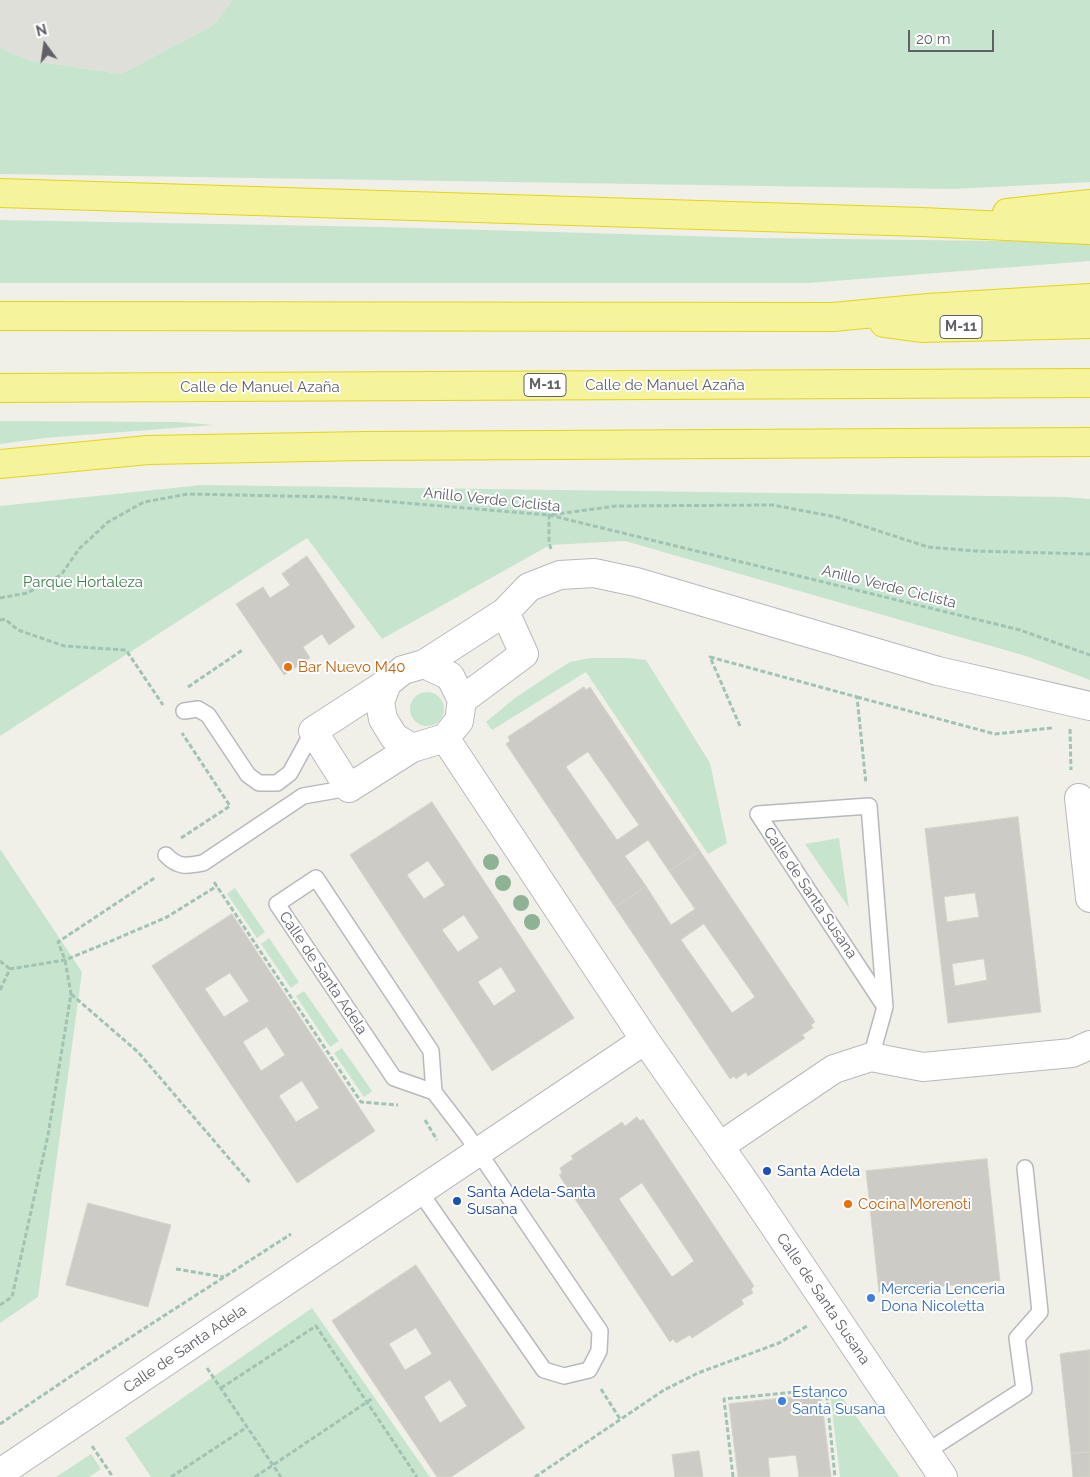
<!DOCTYPE html>
<meta charset="utf-8">
<style>
body{margin:0}
#map{position:relative;width:1090px;height:1477px;overflow:hidden;background:#f0f0e8;font-family:Raleway,sans-serif}
canvas{display:block}
.north{position:absolute;left:20px;top:20px;width:50px;height:50px;-webkit-text-stroke:4px #fff;paint-order:stroke;rotate:346deg;font-size:14px;font-weight:700;line-height:20px;text-align:center;color:#5f6167}
.north::after{content:'';display:block;margin:auto;width:18px;height:22px;background:#5f6167;clip-path:polygon(50% 0,100% 100%,50% 72%,0 100%)}
.scale{position:absolute;left:908px;top:30px;width:86px;height:22px;box-sizing:border-box;border:2px solid #5f6167;border-top:0;padding-left:6px;font-size:15px;line-height:18px;white-space:nowrap;color:#5f6167;-webkit-text-stroke:4px #fff;paint-order:stroke}
</style>
<div id="map">
<canvas width="1090" height="1477"></canvas>
<div class="north">N</div>
<div class="scale">20 m</div>
</div>
<script>
const ctx = document.querySelector('canvas').getContext('2d');
ctx.lineJoin = 'round';
function paint(path, color) {
  ctx.fillStyle = color;
  ctx.fill(path, 'evenodd');
}
function trace(path, color, width, dash) {
  ctx.strokeStyle = color;
  ctx.lineWidth = width;
  ctx.lineCap = dash ? 'butt' : 'round';
  ctx.setLineDash(dash || []);
  ctx.stroke(path);
}
function drawText(font, color, halo, rows, align = 'center') {
  ctx.font = font + ' Raleway,sans-serif';
  ctx.lineWidth = 4;
  ctx.setLineDash([]);
  ctx.textBaseline = 'middle';
  ctx.strokeStyle = halo;
  ctx.fillStyle = color;
  for (const [text, x, y, turn = 0] of rows) {
    ctx.save();
    ctx.translate(x, y);
    ctx.rotate((+turn || 0) * Math.PI / 180);
    ctx.textAlign = isNaN(turn) ? turn : align;
    if (halo) ctx.strokeText(text, 0, 0);
    ctx.fillText(text, 0, 0);
    ctx.restore();
  }
}
const industrial = new Path2D(`
 M 0,0 L 232,0 L 215,24 L 121,74 L 28,60 L 0,48 Z`);
const green = new Path2D(`
 M 232,0 L 1090,0 L 1090,182 L 954,189 L 0,174 L 0,48 L 28,60 L 121,74 L 215,24 Z
 M 0,220 L 383,227 L 758,238 L 1080,242 L 1090,243 L 1090,261 L 809,283 L 0,283 Z
 M 0,421 L 178,422 L 214,425 L 45,438 L 0,444 Z
 M 202,485 L 1066,497 L 1090,499 L 1090,680 L 1026,656 L 625,541 L 550,545 L 382,639 L 307,538 L 0,736 L 0,506 Z
 M 590,658 L 627,658 L 646,660 L 710,763 L 727,843 L 708,854 L 586,672 L 492,730 L 486,722 L 515,698 L 548,676 L 570,662 Z
 M410 709a17 17 0 1 1 34 0a17 17 0 1 1-34 0Z
 M 839,838 L 849,908 L 805,844 Z
 M 0,849 L 82,972 L 38,1297 L 0,1323 Z
 M 235,888 L 265,932 L 257,938 L 227,894 Z
 M 269,938 L 299,982 L 291,988 L 261,944 Z
 M 304,991 L 339,1041 L 330,1047 L 296,996 Z
 M 342,1048 L 372,1091 L 364,1097 L 334,1053 Z
 M 312,1308 L 430,1477 L 151,1477 L 125,1438 Z
 M 830,1393 L 839,1393 L 900,1477 L 840,1477 Z
 M 91,1454 L 101,1469 L 89,1477 L 56,1477 Z`);
const building = new Path2D(`
 M 307,556 L 355,627 L 329,645 L 322,634 L 303,647 L 310,658 L 284,675 L 236,604 L 263,587 L 270,598 L 290,585 L 282,574 Z
 M 584,687 L 586,690 L 590,687 L 700,851 L 669,871 L 648,840 L 625,856 L 646,886 L 615,907 L 506,744 L 510,741 L 508,737 ZM 588,752 L 639,825 L 617,840 L 566,767 Z
 M 432,802 L 574,1018 L 492,1071 L 350,855 ZM 428,861 L 445,885 L 424,899 L 407,875 ZM 464,915 L 479,938 L 458,952 L 442,930 ZM 501,967 L 516,991 L 494,1006 L 478,982 Z
 M 1018,817 L 1041,1012 L 948,1023 L 925,829 ZM 975,893 L 979,917 L 947,922 L 944,897 ZM 984,959 L 987,980 L 955,986 L 952,964 Z
 M 700,851 L 815,1022 L 811,1025 L 813,1028 L 802,1035 L 805,1038 L 748,1076 L 746,1072 L 736,1079 L 734,1076 L 730,1079 L 615,907 L 646,886 L 671,925 L 695,909 L 669,871 ZM 704,924 L 755,997 L 732,1013 L 681,940 Z
 M 232,914 L 375,1131 L 297,1183 L 152,966 ZM 230,973 L 249,1001 L 224,1017 L 205,989 ZM 267,1027 L 285,1055 L 261,1071 L 243,1042 ZM 302,1081 L 319,1108 L 296,1122 L 279,1096 Z
 M 637,1117 L 640,1121 L 643,1119 L 754,1286 L 751,1289 L 753,1293 L 741,1300 L 744,1304 L 692,1338 L 690,1335 L 676,1343 L 673,1339 L 670,1342 L 559,1175 L 562,1173 L 560,1168 L 573,1159 L 571,1156 L 622,1122 L 625,1126 ZM 642,1183 L 694,1261 L 672,1277 L 619,1199 Z
 M 987,1159 L 1000,1281 L 879,1292 L 866,1171 Z
 M 88,1203 L 171,1225 L 148,1307 L 66,1285 Z
 M 416,1265 L 525,1428 L 451,1477 L 437,1477 L 332,1321 ZM 416,1328 L 432,1354 L 405,1370 L 389,1344 ZM 450,1380 L 467,1406 L 440,1423 L 424,1397 Z
 M 1090,1350 L 1090,1452 L 1071,1454 L 1060,1354 Z
 M 821,1394 L 831,1477 L 799,1477 L 796,1455 L 768,1458 L 770,1477 L 738,1477 L 729,1404 Z
 M 699,1451 L 703,1477 L 675,1477 L 672,1455 Z
 M 1090,1452 L 1090,1477 L 1073,1477 L 1071,1454 Z`);
const path = new Path2D(`
 M 551,549 L 549,543 L 549,515 L 616,506 L 773,505 L 836,517 L 928,547 L 975,551 L 1090,554
 M 0,598 L 27,593 L 61,575 L 79,549 L 108,522 L 144,502 L 188,494 L 334,497 L 549,515 L 1020,630 L 1090,655
 M 0,620 L 5,619 L 18,630 L 64,646 L 126,650 L 163,705
 M 188,687 L 244,649
 M 857,697 L 995,734 L 1052,728
 M 740,726 L 710,657 L 857,697 L 866,784
 M 1070,729 L 1071,770
 M 181,838 L 230,806 L 182,733
 M 214,882 L 361,1102 L 398,1105
 M 0,961 L 10,969
 M 0,990 L 10,969 L 65,960 L 109,942 L 167,917 L 217,886
 M 71,994 L 138,1052 L 251,1184
 M 425,1120 L 437,1140
 M 176,1269 L 224,1277
 M 0,1305 L 12,1297 L 48,1135 L 71,994 L 65,960 L 58,942 L 156,877
 M 207,1368 L 281,1477
 M 221,1388 L 316,1326 L 417,1477
 M 601,1389 L 620,1419
 M 0,1424 L 86,1366 L 291,1234
 M 92,1446 L 113,1477
 M 171,1477 L 247,1427
 M 255,1477 L 373,1398
 M 535,1477 L 664,1390 L 698,1373 L 779,1343 L 807,1326
 M 733,1477 L 724,1399 L 826,1389 L 835,1477`);
const service = new Path2D(`
 M 184,711 L 198,709 L 208,715 L 248,775 L 259,783 L 277,783 L 290,773 L 313,731
 M 166,855 C 178,868 187,866 203,863 L 303,796 L 349,788
 M 871,1057 L 885,1007 L 869,806 L 758,814 L 885,1007
 M 420,1192 L 544,1370 L 564,1376 L 589,1370 L 599,1351 L 600,1331 L 467,1135 L 434,1092 L 394,1078 L 277,904 L 316,878 L 431,1051 L 434,1092
 M 926,1452 L 1024,1389 L 1017,1338 L 1040,1312 L 1025,1168`);
const minor = new Path2D(`
 M 505,612 L 529,587 L 560,575 L 594,573 L 636,582 L 938,671 L 1090,706
 M 424,664 L 505,612 L 524,654 L 462,700 L 459,721 L 445,738 L 412,748 L 394,737 L 383,719 L 380,702 L 387,683 L 403,670 L 424,664 L 450,676 L 462,700
 M 387,683 L 313,731 L 349,788 L 412,748
 M 445,738 L 645,1040 L 746,1184 L 943,1477
 M 1079,798 L 1090,898
 M 720,1146 L 834,1069 L 871,1057 L 923,1067 L 1072,1053 L 1090,1045
 M 0,1473 L 645,1040`);
const motorway = new Path2D(`
 M 0,193 L 922,222 L 1090,230
 M 1007,213 L 1090,204
 M 0,316 L 833,317 L 928,308 L 1090,298
 M 884,323 L 921,328 L 1090,324
 M 0,388 L 1090,383
 M 0,464 L 148,450 L 365,446 L 1090,442`);
const trees = [
 [491,862],
 [503,883],
 [521,903],
 [532,922]
];
const markers = [
 [288,667,5,"#e8710a"],
 [767,1171,5,"#1a4fb4"],
 [457,1201,5,"#1a4fb4"],
 [848,1204,5,"#e8710a"],
 [871,1298,5,"#3f7fe0"],
 [782,1401,5,"#3f7fe0"]
];
const shields = [
 [961,327,42],
 [545,385,42]
];
const shieldNames = [
 ["M-11",961,327],
 ["M-11",545,385]
];
const streetNames = [
 ["Calle de Manuel Azaña",665,385],
 ["Calle de Manuel Azaña",260,387],
 ["Anillo Verde Ciclista",492,500,6],
 ["Anillo Verde Ciclista",889,587,14],
 ["Calle de Santa Susana",810,893,56],
 ["Calle de Santa Adela",323,973,56],
 ["Calle de Santa Susana",823,1299,56],
 ["Calle de Santa Adela",185,1349,-34]
];
const parkNames = [
 ["Parque Hortaleza",83,582]
];
const foodNames = [
 ["Bar Nuevo M40",298,667],
 ["Cocina Morenoti",858,1204]
];
const transitNames = [
 ["Santa Adela",777,1171],
 ["Santa Adela-Santa",467,1192],
 ["Susana",467,1209]
];
const shopNames = [
 ["Merceria Lenceria",881,1289],
 ["Dona Nicoletta",881,1306],
 ["Estanco",792,1392],
 ["Santa Susana",792,1409]
];
paint(industrial, '#dfdfda');
paint(green, '#c7e5ce');
paint(building, '#cccbc5');
trace(building, '#d5d4c7', 1);
trace(service, '#b8b9bd', 18);
trace(minor, '#b8b9bd', 30);
trace(motorway, '#e5d513', 30);
trace(path, '#a0c3b3', 3, [5, 2.5]);
trace(service, '#fff', 15);
trace(minor, '#fff', 28);
trace(motorway, '#f5f39b', 28);
ctx.fillStyle = '#8eb394';
for (const [x, y] of trees) {
  ctx.beginPath();
  ctx.arc(x, y, 8, 0, 2 * Math.PI);
  ctx.fill();
}
for (const [x, y, r, color] of markers) {
  const dot = new Path2D();
  dot.arc(x, y, r, 0, 2 * Math.PI);
  ctx.fillStyle = color;
  ctx.fill(dot);
  trace(dot, '#fff', 2);
}
for (const [x, y, w] of shields) {
  const box = new Path2D();
  box.roundRect(x - w / 2, y - 11.5, w, 23, 4);
  ctx.fillStyle = '#fff';
  ctx.fill(box);
  trace(box, '#5f6167', 1);
}
drawText('bold 14px', '#5f6167', null, shieldNames);
drawText('15px', '#5f6167', '#fff', streetNames);
drawText('15px', '#3d8150', '#fff', parkNames);
drawText('15px', '#c56008', '#fff', foodNames, 'left');
drawText('15px', '#164399', '#fff', transitNames, 'left');
drawText('15px', '#366cbe', '#fff', shopNames, 'left');
</script>
